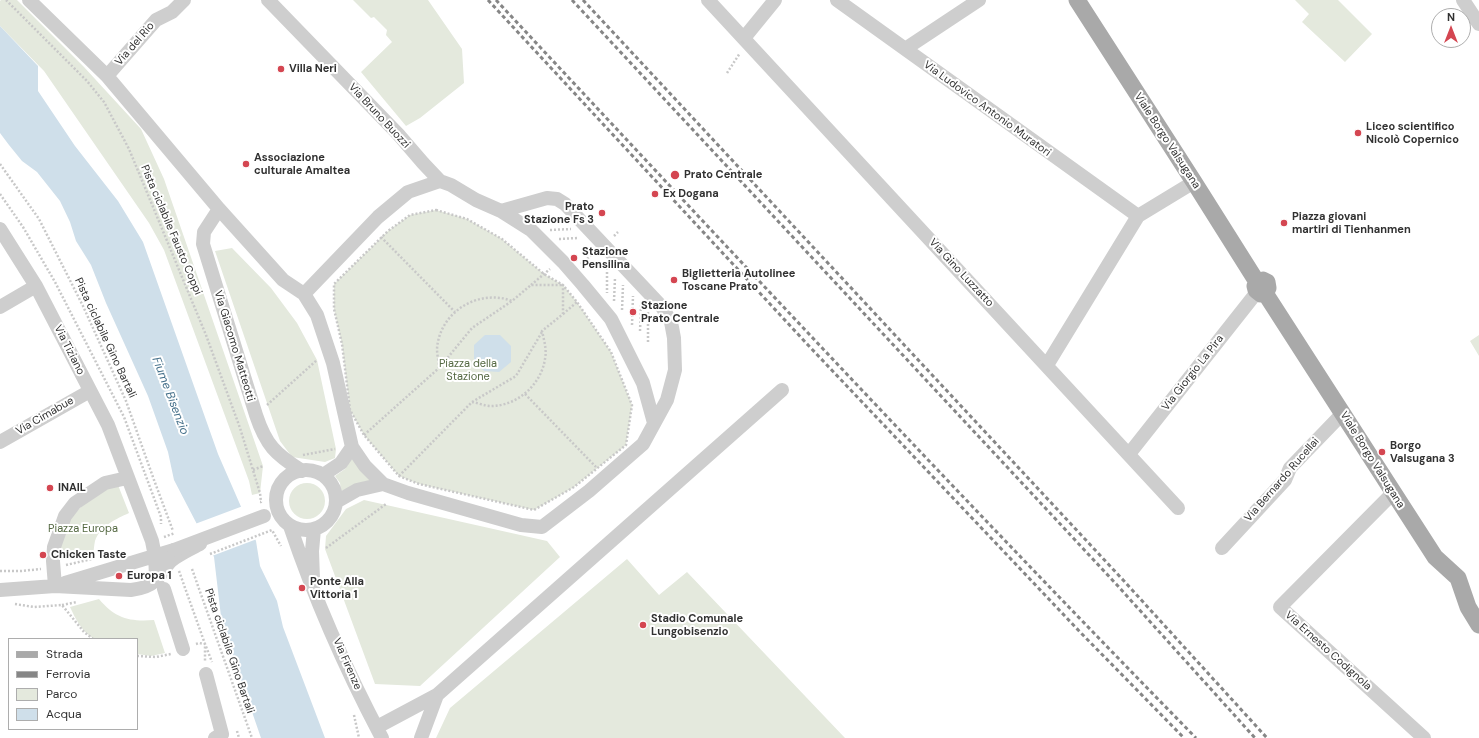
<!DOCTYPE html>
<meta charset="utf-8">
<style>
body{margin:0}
#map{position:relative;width:1479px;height:738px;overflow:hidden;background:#fff;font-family:"DM Sans",sans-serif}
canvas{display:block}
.legend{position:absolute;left:8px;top:638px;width:130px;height:92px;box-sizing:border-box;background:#fff;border:1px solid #adadad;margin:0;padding:5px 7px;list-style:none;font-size:12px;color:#313131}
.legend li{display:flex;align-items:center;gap:8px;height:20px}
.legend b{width:20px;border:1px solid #adadad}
.north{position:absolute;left:1431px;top:8px;width:40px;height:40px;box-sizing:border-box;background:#fff;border:1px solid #adadad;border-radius:50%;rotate:0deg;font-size:11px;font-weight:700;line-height:16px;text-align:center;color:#313131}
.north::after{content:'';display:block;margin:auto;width:14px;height:18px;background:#d44651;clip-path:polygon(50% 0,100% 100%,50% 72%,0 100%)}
</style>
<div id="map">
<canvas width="1479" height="738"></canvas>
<ul class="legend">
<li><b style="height:5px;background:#a9a9a9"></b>Strada</li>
<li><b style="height:5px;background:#868686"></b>Ferrovia</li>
<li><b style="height:11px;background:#e4e9dd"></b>Parco</li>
<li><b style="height:11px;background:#cfdfea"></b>Acqua</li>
</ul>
<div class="north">N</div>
</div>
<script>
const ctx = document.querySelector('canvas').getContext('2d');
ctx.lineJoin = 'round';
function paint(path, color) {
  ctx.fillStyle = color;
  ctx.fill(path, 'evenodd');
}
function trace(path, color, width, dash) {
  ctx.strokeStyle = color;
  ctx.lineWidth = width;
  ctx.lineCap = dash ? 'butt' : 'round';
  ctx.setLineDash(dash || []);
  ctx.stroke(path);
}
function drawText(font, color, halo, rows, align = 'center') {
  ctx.font = font + ' "DM Sans",sans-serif';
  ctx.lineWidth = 4;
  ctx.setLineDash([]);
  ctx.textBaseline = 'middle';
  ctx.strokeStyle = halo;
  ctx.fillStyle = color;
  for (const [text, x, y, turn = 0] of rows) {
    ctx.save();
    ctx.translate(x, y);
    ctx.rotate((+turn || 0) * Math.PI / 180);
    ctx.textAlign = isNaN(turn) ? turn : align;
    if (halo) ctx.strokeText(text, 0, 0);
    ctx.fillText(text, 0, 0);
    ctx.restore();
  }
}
const green = new Path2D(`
 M 1,0 L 17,0 L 84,67 L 141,129 L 164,179 L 263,466 L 260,493 L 252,495 L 249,481 L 164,250 L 149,223 L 44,71 L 0,26 L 0,1 Z
 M 353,0 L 428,0 L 462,49 L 464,83 L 420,118 L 406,126 L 361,72 L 392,42 L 386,35 L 387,30 L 374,17 L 371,18 Z
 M 1295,0 L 1338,0 L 1372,34 L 1345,62 L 1302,22 L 1309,14 Z
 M 436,210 L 467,219 L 502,239 L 544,274 L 563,285 L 577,302 L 611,352 L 632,405 L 626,445 L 574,487 L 534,510 L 419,484 L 399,476 L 364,435 L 350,410 L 342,344 L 334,309 L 334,284 L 388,231 L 410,215 Z
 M 232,248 L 271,288 L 297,323 L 317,360 L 336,449 L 335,458 L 325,462 L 292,457 L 280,441 L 215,251 Z
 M 1479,335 L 1479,356 L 1470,341 Z
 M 354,455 L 373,481 L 341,491 L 340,483 L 335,476 L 345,469 Z
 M289 501a18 18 0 1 1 36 0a18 18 0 1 1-36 0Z
 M 118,485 L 129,513 C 116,519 100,526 95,541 C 94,545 94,550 93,554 L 61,560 L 60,547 L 69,520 L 92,495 Z
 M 364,500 L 547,541 L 560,557 L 420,686 L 375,684 L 325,549 L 326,536 L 346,509 Z
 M 627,559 L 659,595 L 687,572 L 845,738 L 436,738 L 450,708 Z
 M 99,599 C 115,618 129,622 154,620 L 165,653 L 151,656 L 137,654 L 137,639 C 129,639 102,641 95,639 C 83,634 75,618 70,607 Z`);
const water = new Path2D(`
 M 0,26 L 38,66 L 38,91 L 75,146 L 118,201 L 143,242 L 218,454 L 256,541 L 260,566 L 277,601 L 283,627 L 325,738 L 261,738 L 222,625 L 214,557 L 174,480 L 168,452 L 148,396 L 106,303 L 91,265 L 76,241 L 70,222 L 60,201 L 37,172 L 22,161 L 9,145 L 0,133 Z
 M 485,335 L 500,335 L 511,346 L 511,362 L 499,372 L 484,371 L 474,361 L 474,345 Z`);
const pier = new Path2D(`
 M 243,506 L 257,539 L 212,556 L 195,524 Z`);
const path = new Path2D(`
 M 6,0 L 87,81 L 104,102 L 129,149 L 206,335 L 240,428 L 260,493 L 261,502 L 260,502
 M 727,73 L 740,53
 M 0,164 L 39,219 L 83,306 L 126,401 L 154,480 L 173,531
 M 0,194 L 23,227 L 55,282 L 124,417 L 161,517 L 161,524
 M 436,210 L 467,219 L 502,239 L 544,274 L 563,285 L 577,302 L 611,352 L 632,405 L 626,445 L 574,487 L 534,510 L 419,484 L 399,476 L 364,435 L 350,410 L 342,344 L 334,309 L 334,284 L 388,231 L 410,215 Z
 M 541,221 L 562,220
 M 550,230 L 571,229
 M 614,236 L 618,232
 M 381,237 L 455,312
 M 559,239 L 578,238
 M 581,264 L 594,253
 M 607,268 L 607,293
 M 531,285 L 550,269
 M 614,301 L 615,278
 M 622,310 L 623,285
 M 563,314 L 577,302
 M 632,325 L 633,296
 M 640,331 L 641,305
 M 648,342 L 648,312
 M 440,367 L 472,328 L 512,301
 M 525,394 L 596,467
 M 472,402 L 516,376 L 542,332
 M 267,405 L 317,360
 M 364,435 L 439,368 C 439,362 437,355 437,349 C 439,317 469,294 500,298 C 504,298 508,300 512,301 L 531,285 L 562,285
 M 303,455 L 335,449
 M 253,470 L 263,466
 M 399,476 L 472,402 C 478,403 485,406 491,406 C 517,406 541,385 545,359 C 547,350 544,340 542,331 L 563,314 L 563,285
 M 164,537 L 175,533
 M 326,548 L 386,504
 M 210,554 L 272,530 L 281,546
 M 66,565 L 92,559
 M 192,569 L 252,738
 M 0,571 L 21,571 L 41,569
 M 179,571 L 205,644 L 205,661
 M 15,604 L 34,607 L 62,605 L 84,632 L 93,639
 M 62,605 L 77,602
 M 196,644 L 199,643 L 205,644 L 212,662
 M 137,656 L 156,657 L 171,654
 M 354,715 L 359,738
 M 237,731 L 239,738`);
const minor = new Path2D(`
 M 29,0 L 107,76 L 219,209 L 283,280 L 304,294 L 317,315 L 333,363 L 352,447 L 365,466 L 383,484 L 408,493 L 521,525 L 542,527 L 589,491 L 643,444 L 667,400 L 675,370 L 674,338 L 671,322 L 662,307 L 565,204 L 557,199 L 547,198 L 501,211
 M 268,0 L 398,134 L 423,163 L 440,181
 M 708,0 L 1178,508
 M 837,0 L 1138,216
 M 1463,0 L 1479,24
 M 744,38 L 775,0
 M 905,49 L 979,0
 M 107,76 L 156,20 L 172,12 L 184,0
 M 219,209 L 204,232 L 203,244 L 256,415 C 266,445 275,454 302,471
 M 0,229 L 36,286 L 108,425 L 152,541 C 155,555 157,568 155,581 C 148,587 140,589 131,590 L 55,586 L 0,590
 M 304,294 L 378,217 L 408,192 L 440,181 L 451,185 L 476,200 L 501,211 L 531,230 L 563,262 L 583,285 L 611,319 L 643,383 L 654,423
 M 0,307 L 36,286
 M 1047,365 L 1138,216 L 1194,182
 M 0,442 L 90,391
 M 1129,454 L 1257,292
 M276 500a30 30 0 1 1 60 0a30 30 0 1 1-60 0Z
 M 323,475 L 341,463 L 352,447
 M 1393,493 L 1280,607 L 1424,738
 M 336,502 L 357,490 L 383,484
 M 290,526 C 314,597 347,672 382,738
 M 1222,548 L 1285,480 L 1290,468 L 1343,413
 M 313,579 L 312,551 L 314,529
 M 155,581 C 162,575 163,570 169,563 C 175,556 191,549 200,544
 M 65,583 L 174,550
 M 55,586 L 53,561 L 54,547 L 65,516 L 75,503 L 105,483 L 127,478
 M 164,589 L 183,649
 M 206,674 L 222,734 L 215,738
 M 377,727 L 437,695 L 782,390
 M 421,738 L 437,695`);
const major = new Path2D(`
 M 1077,0 L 1194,182 L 1257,282 L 1255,286 L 1256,290 L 1261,294 L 1266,292 L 1268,288 L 1267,282 L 1263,280 L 1257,282
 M 1265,293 L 1435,557 L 1458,578 L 1468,607 L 1479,625`);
const rail = new Path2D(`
 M 488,0 L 808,345 L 1081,633 L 1184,738
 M 496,0 C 728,248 959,496 1196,738
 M 572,0 L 1117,585 L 1255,738
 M 583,0 L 1124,581 L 1267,738`);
const minorBridge = new Path2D(`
 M 174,550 L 264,516`);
const markers = [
 [281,69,4,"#d44651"],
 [1358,133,4,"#d44651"],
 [246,164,4,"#d44651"],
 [675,175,5,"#d44651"],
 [655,194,4,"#d44651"],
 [602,213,4,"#d44651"],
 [1284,223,4,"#d44651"],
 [574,258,4,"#d44651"],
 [674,280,4,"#d44651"],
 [633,312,4,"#d44651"],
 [1382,452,4,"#d44651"],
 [50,488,4,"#d44651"],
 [43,555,4,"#d44651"],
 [119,576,4,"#d44651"],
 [302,588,4,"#d44651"],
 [643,625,4,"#d44651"]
];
const streetNames = [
 ["Via del Rio",135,44,-49],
 ["Via Ludovico Antonio Muratori",987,109,36],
 ["Via Bruno Buozzi",379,116,47],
 ["Viale Borgo Valsugana",1167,141,57],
 ["Pista ciclabile Fausto Coppi",171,230,67],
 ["Via Gino Luzzatto",961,273,47],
 ["Pista ciclabile Gino Bartali",105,338,65],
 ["Via Giacomo Matteotti",234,346,73],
 ["Via Tiziano",69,350,63],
 ["Via Giorgio La Pira",1193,373,-52],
 ["Via Cimabue",45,416,-30],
 ["Viale Borgo Valsugana",1372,460,58],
 ["Via Bernardo Rucellai",1282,480,-49],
 ["Pista ciclabile Gino Bartali",229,651,71],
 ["Via Ernesto Codignola",1328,651,42],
 ["Via Firenze",347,664,66]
];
const poiNames = [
 ["Villa Neri",289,69],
 ["Liceo scientifico",1366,127],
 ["Nicolò Copernico",1366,140],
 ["Associazione",254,158],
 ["culturale Amaltea",254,171],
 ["Prato Centrale",684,175],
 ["Ex Dogana",663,194],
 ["Prato",594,207,"right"],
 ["Stazione Fs 3",594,220,"right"],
 ["Piazza giovani",1292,217],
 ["martiri di Tienhanmen",1292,230],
 ["Stazione",582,252],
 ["Pensilina",582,265],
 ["Biglietteria Autolinee",682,274],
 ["Toscane Prato",682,287],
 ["Stazione",641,306],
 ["Prato Centrale",641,319],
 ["Borgo",1390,446],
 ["Valsugana 3",1390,459],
 ["INAIL",58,488],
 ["Chicken Taste",51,555],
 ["Europa 1",127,576],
 ["Ponte Alla",310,582],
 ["Vittoria 1",310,595],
 ["Stadio Comunale",651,619],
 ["Lungobisenzio",651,632]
];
const parkNames = [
 ["Piazza della",468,364],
 ["Stazione",468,377],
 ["Piazza Europa",83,529]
];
const waterNames = [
 ["Fiume Bisenzio",170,396,69]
];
paint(green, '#e4e9dd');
paint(water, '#cfdfea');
paint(pier, '#fff');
trace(path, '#c8c8c8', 2.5, [2, 2]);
trace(minor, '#cecece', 14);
trace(major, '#a9a9a9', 17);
trace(rail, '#868686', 3, [4, 3]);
trace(minorBridge, '#cecece', 14);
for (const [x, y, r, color] of markers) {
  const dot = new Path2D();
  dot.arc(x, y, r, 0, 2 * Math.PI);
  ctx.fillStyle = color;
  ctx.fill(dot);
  trace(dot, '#fff', 1.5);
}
drawText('11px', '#313131', '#fff', streetNames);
drawText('bold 11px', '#313131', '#fff', poiNames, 'left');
drawText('11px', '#546842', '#fff', parkNames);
drawText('italic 12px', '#46718b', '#fff', waterNames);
</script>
